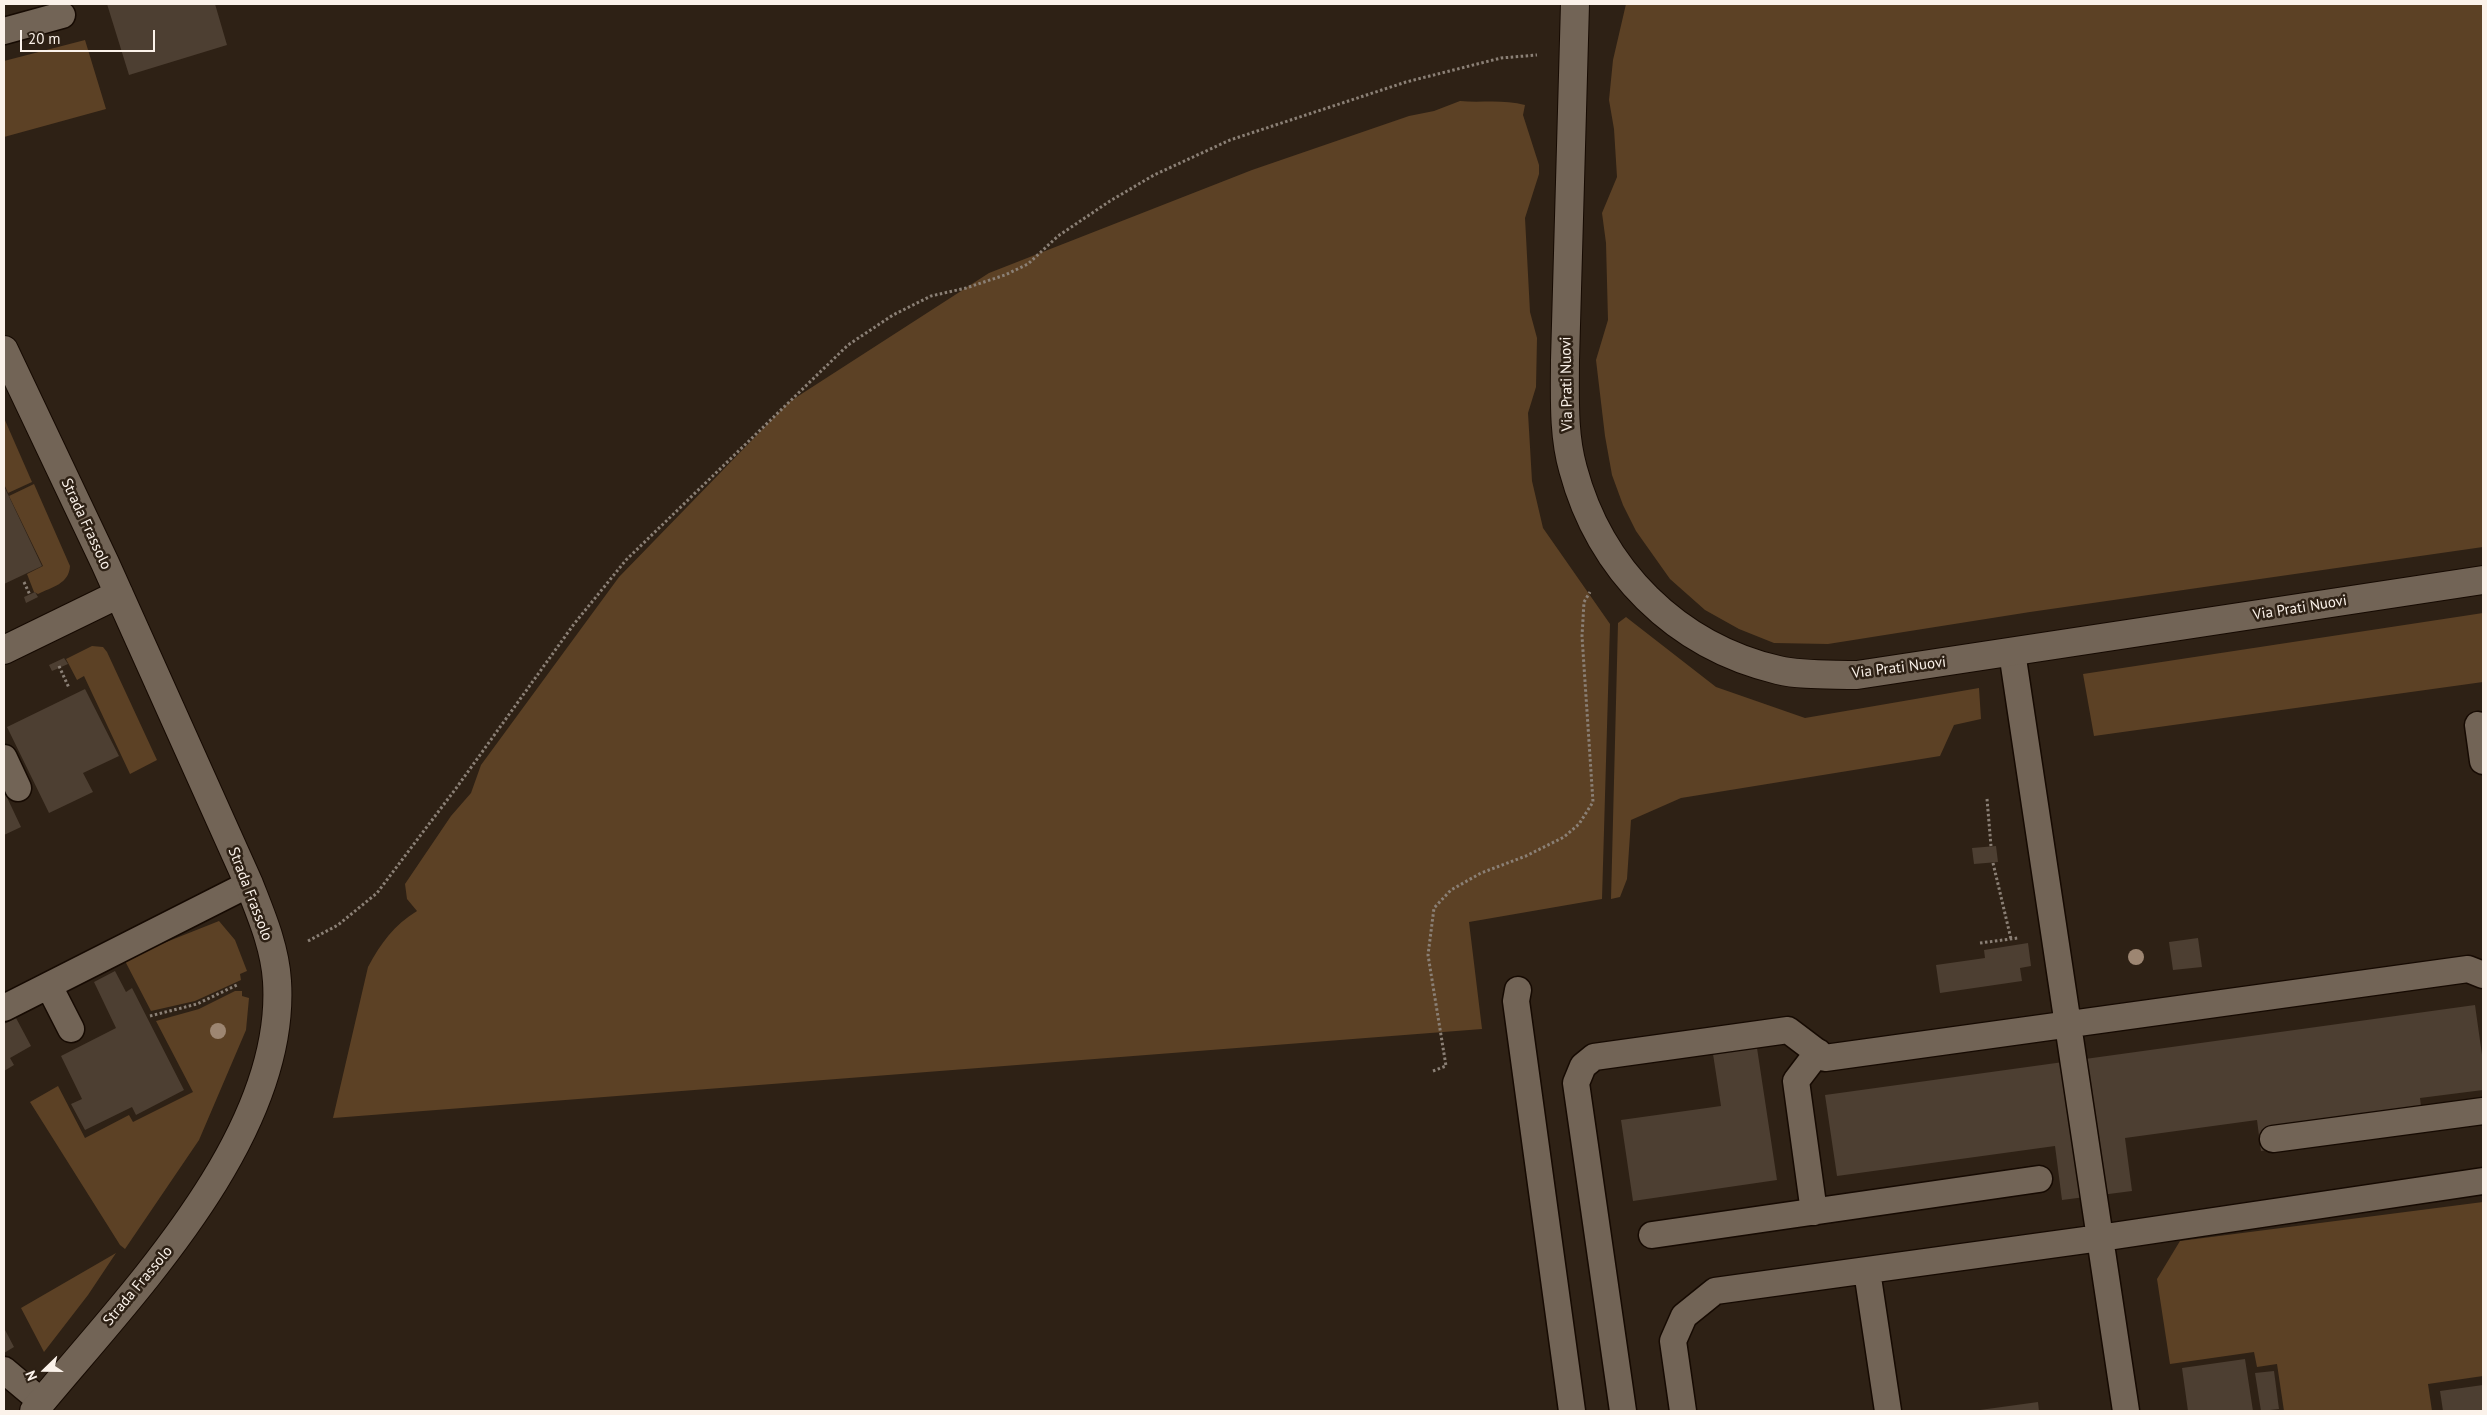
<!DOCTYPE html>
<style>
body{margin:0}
#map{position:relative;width:2487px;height:1415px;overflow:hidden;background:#2e2115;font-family:"PT Sans",sans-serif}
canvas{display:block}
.frame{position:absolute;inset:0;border:5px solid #fbf2ea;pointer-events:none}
.north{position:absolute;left:20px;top:1345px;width:50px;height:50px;-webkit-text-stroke:4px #2e2115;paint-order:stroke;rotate:248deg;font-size:14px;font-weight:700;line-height:20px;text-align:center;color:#fbf2ea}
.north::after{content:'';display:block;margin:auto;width:18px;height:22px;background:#fbf2ea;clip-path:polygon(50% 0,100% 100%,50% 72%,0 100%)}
.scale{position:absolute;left:20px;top:30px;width:135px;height:22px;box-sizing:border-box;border:2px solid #fbf2ea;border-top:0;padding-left:6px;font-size:15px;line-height:18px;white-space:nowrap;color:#fbf2ea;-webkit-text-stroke:4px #2e2115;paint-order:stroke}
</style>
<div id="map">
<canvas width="2487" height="1415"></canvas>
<div class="frame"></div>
<div class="north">N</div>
<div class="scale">20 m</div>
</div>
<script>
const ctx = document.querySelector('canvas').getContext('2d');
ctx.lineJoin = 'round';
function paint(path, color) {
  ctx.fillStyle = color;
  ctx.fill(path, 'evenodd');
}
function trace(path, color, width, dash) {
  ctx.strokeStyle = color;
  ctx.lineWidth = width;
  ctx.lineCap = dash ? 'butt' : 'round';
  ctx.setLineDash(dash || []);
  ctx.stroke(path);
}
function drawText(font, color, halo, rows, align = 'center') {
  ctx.font = font + ' "PT Sans",sans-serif';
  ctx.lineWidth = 5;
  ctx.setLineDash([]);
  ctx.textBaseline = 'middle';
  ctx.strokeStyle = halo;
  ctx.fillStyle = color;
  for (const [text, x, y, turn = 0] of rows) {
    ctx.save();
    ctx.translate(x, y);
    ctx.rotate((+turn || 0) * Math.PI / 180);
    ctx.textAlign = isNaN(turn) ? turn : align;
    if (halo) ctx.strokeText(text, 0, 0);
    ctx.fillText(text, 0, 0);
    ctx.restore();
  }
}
const green = new Path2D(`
 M 1626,4 L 2483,4 L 2483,547 L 2030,612 L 1828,644 L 1774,643 L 1739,629 L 1705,610 L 1670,579 L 1636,531 L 1623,505 L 1612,475 L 1605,436 L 1596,360 L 1608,320 L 1606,243 L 1602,213 L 1617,177 L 1614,129 L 1609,100 L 1613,60 Z
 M 85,40 L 106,109 L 4,137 L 4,61 Z
 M 1460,101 C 1481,103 1504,99 1525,105 L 1523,115 L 1539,165 L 1539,174 L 1525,218 L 1530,312 L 1537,338 L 1536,387 L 1528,413 L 1532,481 L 1543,528 L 1610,624 L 1602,899 L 1469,922 L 1482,1029 L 333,1118 L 368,967 C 381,943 394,925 417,911 L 407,899 L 405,884 L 451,816 L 471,793 L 481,765 L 619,577 L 789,402 L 989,273 L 1252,170 L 1409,116 L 1434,111 Z
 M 4,418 L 32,482 L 8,493 L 4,484 Z
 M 34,484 L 70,566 C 69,584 52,587 38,594 L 34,592 L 27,574 L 43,566 L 9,496 Z
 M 2483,613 L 2483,682 L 2094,736 L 2083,674 Z
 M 1626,617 L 1716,687 L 1805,718 L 1979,688 L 1981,719 L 1954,725 L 1940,756 L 1681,798 L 1631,820 L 1627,879 L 1620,897 L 1611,899 L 1618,623 Z
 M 92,646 L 103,647 L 107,652 L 157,760 L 130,774 L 84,676 L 77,680 L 66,659 Z
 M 219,921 L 235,940 L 247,971 L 240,974 L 241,980 L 195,1001 L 151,1011 L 125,961 L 126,958 Z
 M 235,991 L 242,991 L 242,996 L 249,998 L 246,1030 L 199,1140 L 125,1249 L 120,1245 L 30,1102 L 58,1086 L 85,1138 L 129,1115 L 133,1122 L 193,1092 L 156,1021 L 199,1009 Z
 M 2483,1202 L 2483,1376 L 2428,1384 L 2432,1411 L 2284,1411 L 2277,1364 L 2257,1367 L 2254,1352 L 2170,1364 L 2157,1279 L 2180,1241 Z
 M 116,1253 L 88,1295 L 44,1352 L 21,1308 Z`);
const building = new Path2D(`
 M 107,4 L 215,4 L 227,45 L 129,75 Z
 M 4,486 L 42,566 L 4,584 Z
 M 35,592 L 38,597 L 26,603 L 24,597 Z
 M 64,658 L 68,664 L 52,671 L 49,665 Z
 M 85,689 L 119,756 L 83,773 L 93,792 L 49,813 L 7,727 Z
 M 4,791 L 21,827 L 4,835 Z
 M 1996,846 L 1998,862 L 1974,864 L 1972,848 Z
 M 2198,938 L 2202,967 L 2173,970 L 2169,942 Z
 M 2028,943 L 2031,966 L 2020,968 L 2022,981 L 1940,993 L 1936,965 L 1985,958 L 1984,950 Z
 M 115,971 L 126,992 L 132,988 L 184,1090 L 136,1115 L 132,1107 L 85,1130 L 71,1104 L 82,1099 L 61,1056 L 116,1028 L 94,982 Z
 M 2475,1005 L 2483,1062 L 2483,1090 L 2420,1098 L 2424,1129 L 2261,1151 L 2257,1120 L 2125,1138 L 2132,1191 L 2062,1200 L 2055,1146 L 1837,1176 L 1825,1095 Z
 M 16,1018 L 31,1046 L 10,1058 L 14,1065 L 4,1071 L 4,1024 Z
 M 1757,1048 L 1777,1180 L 1633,1201 L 1621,1120 L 1721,1106 L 1713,1054 Z
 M 4,1328 L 14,1347 L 4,1353 Z
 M 2245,1359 L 2253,1411 L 2188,1411 L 2182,1368 Z
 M 2274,1371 L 2279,1409 L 2261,1411 L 2255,1373 Z
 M 2483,1385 L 2483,1411 L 2443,1411 L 2440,1391 Z
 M 2038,1402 L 2039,1411 L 1980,1411 L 1980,1410 Z`);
const path = new Path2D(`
 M 24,582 L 30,595
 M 59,666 L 69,688
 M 1987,799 L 1991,846
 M 1993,863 L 2011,939
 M 308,941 L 338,925 L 377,893 L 457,787 L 574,624 L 626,560 L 848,345 L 893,315 L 931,296 L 966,288 L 1005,275 L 1028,264 L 1058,236 L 1110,201 L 1154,175 L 1230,140 L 1406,82 L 1501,58 L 1537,55
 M 1980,943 L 2018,938
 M 150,1016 L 197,1004 L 239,984
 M 1433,1071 L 1446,1066 L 1428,955 L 1434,908 L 1451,890 L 1481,873 L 1526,856 L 1564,837 L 1579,824 L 1593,802 L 1582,636 L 1584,602 L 1590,592`);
const lane = new Path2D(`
 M 4,31 L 62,15
 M 2012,652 L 2126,1411
 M 2478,725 L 2483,761
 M 4,758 L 18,788
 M 49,986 L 71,1029
 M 1518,990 L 1516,1001 L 1572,1411
 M 4,1008 L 249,884
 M 2273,1139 L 2483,1111
 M 1814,1212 L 1796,1081 L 1818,1052
 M 1652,1235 L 2039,1179
 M 1867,1271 L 1888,1411
 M 4,1370 L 42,1402
 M 1623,1411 L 1576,1083 L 1583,1066 L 1594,1057 L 1788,1030 L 1825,1058 L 2468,969 L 2483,975
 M 1683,1411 L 1673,1341 L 1684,1316 L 1715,1291 L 2100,1238 L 2483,1181`);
const street = new Path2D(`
 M 1575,4 L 1565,360 C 1565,396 1563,434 1573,469 C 1600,570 1676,646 1778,670 C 1803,676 1832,674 1857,675 L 2483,580
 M 4,350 L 105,563 L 249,884 C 261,915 275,947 277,981 C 287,1138 127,1298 34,1411
 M 4,650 L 119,594`);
const trees = [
 [2136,957],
 [218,1031]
];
const streetNames = [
 ["Via Prati Nuovi",1567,384,-91],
 ["Strada Frassolo",86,524,65],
 ["Via Prati Nuovi",2300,608,-9],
 ["Via Prati Nuovi",1899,668,-7],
 ["Strada Frassolo",250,894,69],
 ["Strada Frassolo",138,1286,-50]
];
paint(green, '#5c4125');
paint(building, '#4d3f32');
trace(lane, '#160a02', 29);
trace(street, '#160a02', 30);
trace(path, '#8b8076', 3, [2.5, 2.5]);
trace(lane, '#726456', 26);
trace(street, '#726456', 28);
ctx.fillStyle = '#9d8672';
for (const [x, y] of trees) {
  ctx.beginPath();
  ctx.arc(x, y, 8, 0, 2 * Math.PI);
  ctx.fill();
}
drawText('15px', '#fbf2ea', '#2e2115', streetNames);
</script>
